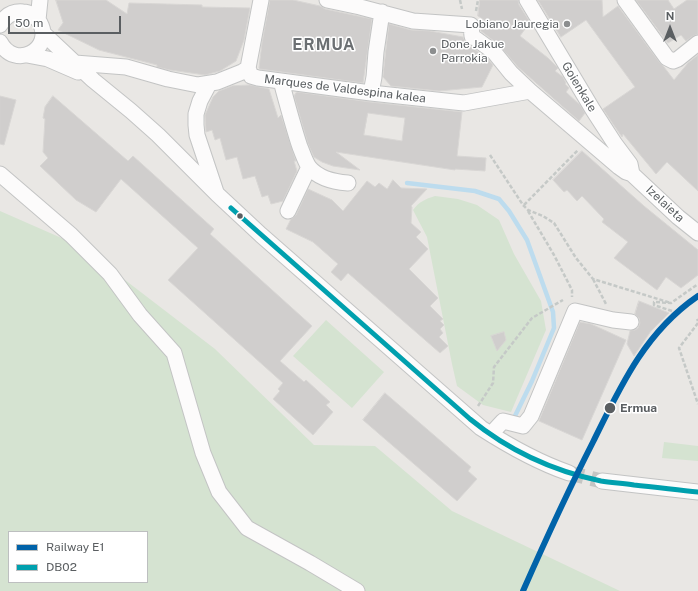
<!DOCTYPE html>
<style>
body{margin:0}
#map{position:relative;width:698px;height:591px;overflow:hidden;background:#e9e7e4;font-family:"Public Sans",sans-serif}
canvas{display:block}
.legend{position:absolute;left:8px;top:531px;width:140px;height:52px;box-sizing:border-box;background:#fff;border:1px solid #bdbfc0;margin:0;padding:5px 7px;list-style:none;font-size:12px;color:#5a5e61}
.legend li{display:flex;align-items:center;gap:8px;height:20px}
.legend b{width:20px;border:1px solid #bdbfc0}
.north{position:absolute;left:650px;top:8px;width:40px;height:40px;-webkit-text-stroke:3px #fff;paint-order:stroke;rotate:0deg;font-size:11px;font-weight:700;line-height:16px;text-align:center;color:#5a5e61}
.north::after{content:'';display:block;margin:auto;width:14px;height:18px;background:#5a5e61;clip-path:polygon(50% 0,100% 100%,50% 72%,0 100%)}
.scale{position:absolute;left:8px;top:16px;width:113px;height:18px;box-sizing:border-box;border:2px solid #5a5e61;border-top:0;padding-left:5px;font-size:12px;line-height:14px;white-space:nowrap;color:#5a5e61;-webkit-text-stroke:3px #fff;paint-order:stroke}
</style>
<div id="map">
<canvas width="698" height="591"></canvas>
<ul class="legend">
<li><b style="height:5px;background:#0063a9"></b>Railway E1</li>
<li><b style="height:5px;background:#00a0ae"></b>DB02</li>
</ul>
<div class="north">N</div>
<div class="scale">50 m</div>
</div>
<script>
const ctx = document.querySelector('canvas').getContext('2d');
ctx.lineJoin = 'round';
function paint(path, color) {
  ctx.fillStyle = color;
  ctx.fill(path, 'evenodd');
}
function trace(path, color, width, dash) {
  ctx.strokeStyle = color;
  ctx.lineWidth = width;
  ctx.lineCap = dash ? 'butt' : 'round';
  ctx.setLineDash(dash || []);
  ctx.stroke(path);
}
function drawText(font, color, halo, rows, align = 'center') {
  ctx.font = font + ' "Public Sans",sans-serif';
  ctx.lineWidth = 3;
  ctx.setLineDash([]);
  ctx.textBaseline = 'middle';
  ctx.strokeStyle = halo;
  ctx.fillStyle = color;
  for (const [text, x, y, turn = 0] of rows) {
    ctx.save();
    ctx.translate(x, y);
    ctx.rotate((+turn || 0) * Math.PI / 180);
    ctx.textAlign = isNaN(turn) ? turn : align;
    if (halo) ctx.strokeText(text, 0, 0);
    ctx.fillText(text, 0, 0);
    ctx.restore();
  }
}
const green = new Path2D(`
 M 435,196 L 458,199 L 477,205 L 499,220 L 514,254 L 541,301 L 546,330 L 511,412 L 483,405 L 457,386 L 452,364 L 427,237 L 413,210 C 419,202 425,199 435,196 Z
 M 0,211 L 82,247 L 215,349 L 314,445 L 375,446 L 452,511 L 620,591 L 0,591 ZM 9,532 L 147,532 L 147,582 L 9,582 Z
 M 326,320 L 384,372 L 352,408 L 293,356 Z
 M 664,442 L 698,446 L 698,461 L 662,458 Z`);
const stream = new Path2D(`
 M 407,183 L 475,191 L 499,199 L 509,211 L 527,240 L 553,312 L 554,328 L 532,381 L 514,418`);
const building = new Path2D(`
 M 56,0 L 106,0 L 127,14 L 129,3 L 202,5 L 202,7 L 250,8 L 244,40 L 236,61 L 220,71 L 205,75 L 170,70 L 157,67 L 157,65 L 99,50 L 58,30 L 63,23 Z
 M 270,0 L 293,0 L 320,6 L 325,9 L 372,19 L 363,83 L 260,69 L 259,68 L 262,43 Z
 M 480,0 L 518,0 L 519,5 L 530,22 L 520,36 L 548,58 L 558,68 L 555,71 L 563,77 L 566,83 L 565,84 L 569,88 L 566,92 L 580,105 L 585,113 L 579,121 L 518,67 L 499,45 L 481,31 L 480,26 L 484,20 L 478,16 Z
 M 538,0 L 602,0 L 603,17 L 618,6 L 660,63 L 664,67 L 674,80 L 688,63 L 698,55 L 698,191 L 667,162 L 656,174 L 623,134 L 622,137 L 613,124 L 603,109 L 635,87 L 586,20 L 561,37 Z
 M 636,0 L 668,0 L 674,9 L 687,0 L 698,0 L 698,34 L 693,36 L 686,41 L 681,35 L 668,43 Z
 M 389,24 L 411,30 L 430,31 L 463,37 L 466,43 L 488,59 L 493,65 L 482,87 L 439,91 L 391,86 L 383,77 Z
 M 250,85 L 269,89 L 278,118 L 281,115 L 296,161 L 294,161 L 297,171 L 283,201 L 271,204 L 268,195 L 262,197 L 255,176 L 243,179 L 237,157 L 226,160 L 220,138 L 215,140 L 212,130 L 206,132 L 205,115 L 213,97 L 219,91 L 232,86 Z
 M 297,92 L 370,102 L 462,112 L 457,156 L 486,158 L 485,171 L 455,169 L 455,170 L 336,152 L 360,170 L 333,166 L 322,162 L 314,157 L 308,144 L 294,96 ZM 368,113 L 405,118 L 402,141 L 364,135 Z
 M 0,96 L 16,100 L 4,145 L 0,144 Z
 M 53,96 L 128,161 L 133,156 L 214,229 L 210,234 L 312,326 L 280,361 L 304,382 L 306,380 L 330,402 L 326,405 L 333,412 L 313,435 L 273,399 L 280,391 L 278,389 L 283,383 L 168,280 L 198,248 L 121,179 L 96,212 L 76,200 L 40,166 L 48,158 L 43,152 L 45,119 L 43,118 L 45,107 Z
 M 582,151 L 644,206 L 698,250 L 698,275 L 681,288 L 666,277 L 657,290 L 614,258 L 628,242 L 602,222 L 604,219 L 582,196 L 577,201 L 567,190 L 564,192 L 553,180 Z
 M 393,180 L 401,188 L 427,189 L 411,206 L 412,207 L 411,223 L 421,232 L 416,237 L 428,249 L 409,269 L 438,298 L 430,306 L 443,319 L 440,321 L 444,325 L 440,329 L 443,333 L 439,337 L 448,346 L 440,353 L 348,273 L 341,281 L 331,272 L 338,264 L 313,242 L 286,229 L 291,219 L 296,215 L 308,189 L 332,200 L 343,211 L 367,181 L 375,187 L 379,183 L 387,189 Z
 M 639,301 L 669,313 L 651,331 L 634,356 L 627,344 L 630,331 L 635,330 L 638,328 L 640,323 L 639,318 L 635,314 Z
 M 580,322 L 591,324 L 626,340 L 582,440 L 539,421 Z
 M 504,332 L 506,340 L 497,351 L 491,336 Z
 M 385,393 L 471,467 L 468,471 L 477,479 L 457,501 L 363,420 Z`);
const minorTunnel = new Path2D(`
 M 569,473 L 602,481`);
const path = new Path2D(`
 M 460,0 L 462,9
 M 476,11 L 478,0
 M 490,155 L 523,205 L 528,210 L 543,216 L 554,223 L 576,258 L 593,279 L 671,303
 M 524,205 L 578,150
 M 528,211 L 554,255 L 572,290 L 572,297
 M 593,279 L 606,304
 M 672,311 L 654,305 L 654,302 L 671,303 L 698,284
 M 697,319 L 698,321
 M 698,323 L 679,348 L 698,404
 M 478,406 L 493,383 L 494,367 L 532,318 L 563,300`);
const minor = new Path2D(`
 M 327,0 L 360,7 L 413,21 L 471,25 L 472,36 L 494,52 L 511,73 L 530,91 L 619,167 L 626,172 L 632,174
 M 527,0 L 593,110 L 615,144 L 630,164 L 632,174
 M 625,0 L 667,58 L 673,61 L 678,59 L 698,43
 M 38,20 L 40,0
 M 0,25 C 5,16 12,11 23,12 C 30,12 36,17 40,23 C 54,49 15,71 0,42
 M 43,33 L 93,80 L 131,111 L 158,135 L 217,194 L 261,235 L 481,428 C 509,446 537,462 569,473
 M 27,55 L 48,59 L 78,72
 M 75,63 L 126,67 L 168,79 L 198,85 L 217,82 L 242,72 L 248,68
 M 248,68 L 251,76 L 258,78 L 371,93 L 464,103 L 530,91
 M 248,68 L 261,0
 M 281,81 C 287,103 293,126 300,147 C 303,154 305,161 309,167 C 319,179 334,182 348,183
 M 209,84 L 200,101 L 196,114 L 196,125 L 197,135 L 216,192
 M 371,93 L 374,77 L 376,52 L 382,12
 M 0,174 L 71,235 L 110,274 L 140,315 L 174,353 L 203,453 L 219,492 L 247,528 L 310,563 L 357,591
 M 632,174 L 678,217 L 698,233
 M 288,211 L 309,167
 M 491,434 L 503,421 L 523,426 L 531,416 L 575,311 L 613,320 L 631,322
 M 602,481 L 698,492`);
const bus1 = new Path2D(`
 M 231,208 L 470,419 C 508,450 553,471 601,481 C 612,483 623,483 634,485 C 656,487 677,490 698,492`);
const rail1 = new Path2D(`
 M 523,591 C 545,541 568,491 593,442 C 620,387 645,332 698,296`);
const markers = [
 [567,24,4,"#8c8e8f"],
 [433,51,4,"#8c8e8f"],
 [240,216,3.5,"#5a5e61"],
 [610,408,6,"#5a5e61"]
];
const poiNames = [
 ["Lobiano Jauregia",559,24],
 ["Done Jakue",441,44,"left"],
 ["Parrokia",441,58,"left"]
];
const streetNames = [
 ["Goienkale",579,87,59],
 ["Marques de Valdespina kalea",345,89,7],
 ["Izelaieta",665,204,43]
];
const stopNames = [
 ["Ermua",620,408]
];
const districtNames = [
 ["ERMUA",324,45]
];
paint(green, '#d5e3d1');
trace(stream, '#bddcee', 4.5);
paint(building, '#d0cecd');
trace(building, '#d8d6d4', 1);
trace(minorTunnel, '#c5c5c3', 15, [15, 8]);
trace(minor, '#c3c4c4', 17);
trace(path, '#c5c9c7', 2.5, [4, 2]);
trace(minor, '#fcfbfb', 15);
trace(bus1, '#00a0ae', 5);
trace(rail1, '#0063a9', 6);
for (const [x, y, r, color] of markers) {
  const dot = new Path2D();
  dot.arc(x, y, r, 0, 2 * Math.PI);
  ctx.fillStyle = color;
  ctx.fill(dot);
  trace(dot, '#fff', 1.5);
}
drawText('12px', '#5a5e61', '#fff', poiNames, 'right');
drawText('12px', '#5a5e61', '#fff', streetNames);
drawText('bold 12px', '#5a5e61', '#fff', stopNames, 'left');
ctx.letterSpacing = '1px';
drawText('bold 16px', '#6b6f72', '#fff', districtNames);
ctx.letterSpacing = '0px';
</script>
